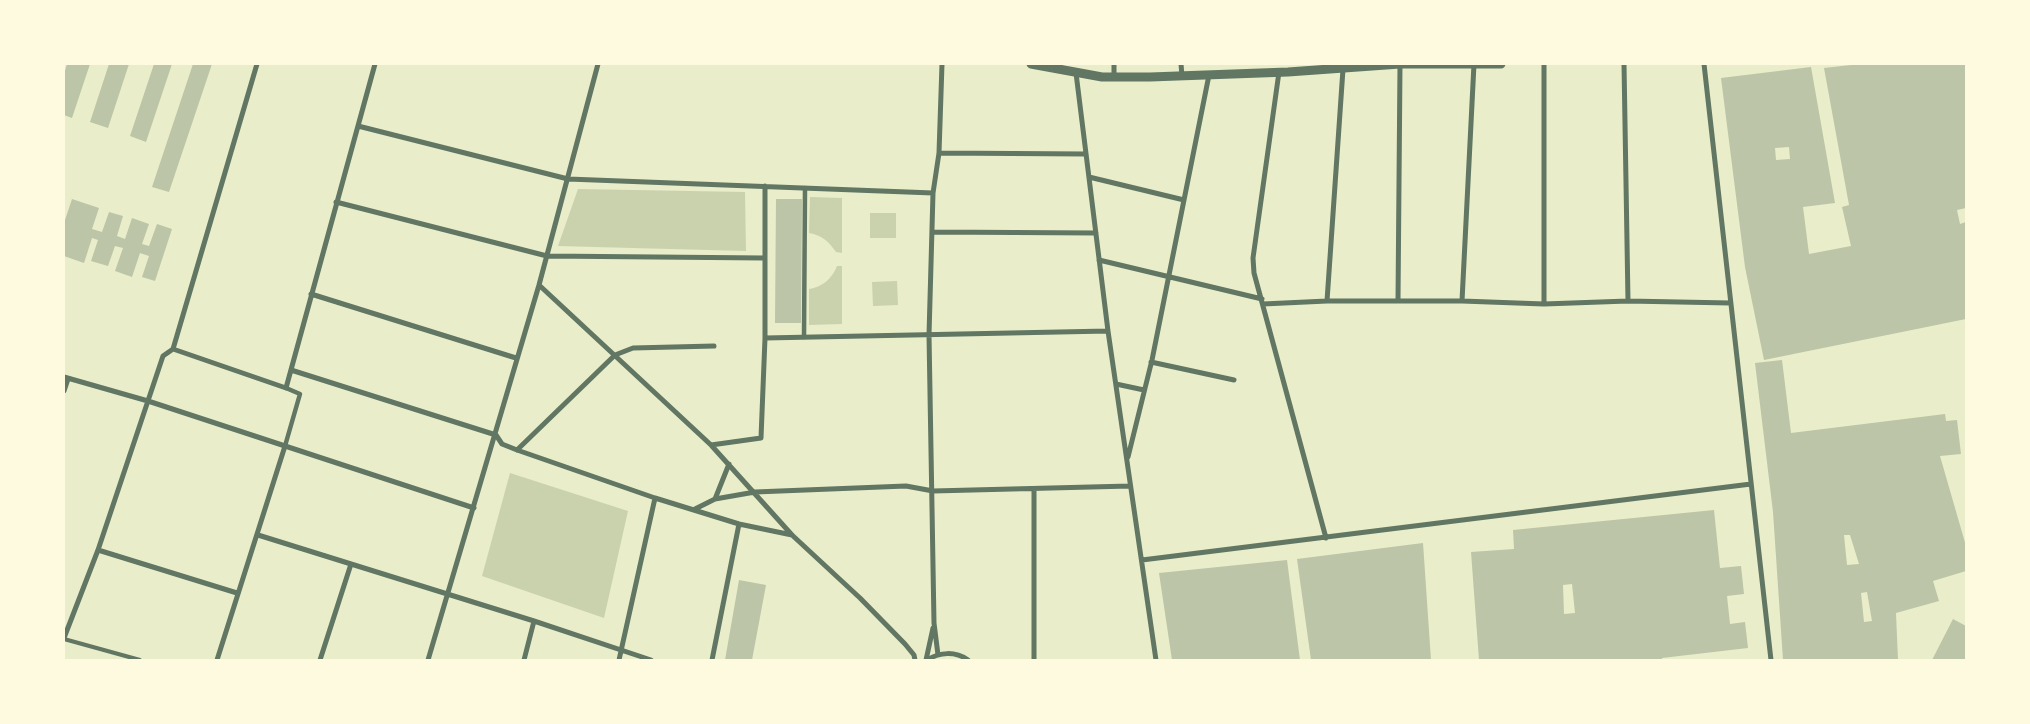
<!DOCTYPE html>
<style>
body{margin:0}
#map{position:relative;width:2030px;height:724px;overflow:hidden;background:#e9edc9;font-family:"Fira Sans",sans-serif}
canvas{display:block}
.frame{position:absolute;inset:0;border:65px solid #fefae0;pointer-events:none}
</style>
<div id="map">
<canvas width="2030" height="724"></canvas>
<div class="frame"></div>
</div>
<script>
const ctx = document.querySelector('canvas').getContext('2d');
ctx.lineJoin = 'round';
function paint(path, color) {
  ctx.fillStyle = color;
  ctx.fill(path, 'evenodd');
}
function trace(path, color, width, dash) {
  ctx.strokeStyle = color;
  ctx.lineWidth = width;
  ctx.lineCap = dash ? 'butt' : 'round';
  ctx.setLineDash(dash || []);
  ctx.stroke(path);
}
const green = new Path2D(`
 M 578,189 L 745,192 L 746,251 L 558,246 Z
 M 810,197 L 842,198 L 842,253 L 836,252 C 829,242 822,235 809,233 Z
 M 870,213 L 896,213 L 896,238 L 870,238 Z
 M 837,266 L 842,266 L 842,324 L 809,325 L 809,289 C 822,287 832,279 837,266 Z
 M 897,281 L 898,305 L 873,306 L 872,282 Z
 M 510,473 L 628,511 L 604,618 L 482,576 Z`);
const building = new Path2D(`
 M 67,64 L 90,64 L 72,118 L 64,115 L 64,74 Z
 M 109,64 L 129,64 L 108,128 L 90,122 Z
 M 154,64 L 172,64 L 146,142 L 130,136 Z
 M 193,64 L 212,64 L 169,192 L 152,187 Z
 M 1860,64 L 1966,64 L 1966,208 L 1957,210 L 1960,224 L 1966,222 L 1966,319 L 1764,360 L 1745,267 L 1721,78 L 1811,67 L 1835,203 L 1803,207 L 1809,254 L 1851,246 L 1842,207 L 1849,205 L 1824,68 ZM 1789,147 L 1790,159 L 1776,160 L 1775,148 Z
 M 72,199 L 99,208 L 92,229 L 102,232 L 109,212 L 123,216 L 117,236 L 125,239 L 132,218 L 149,224 L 142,244 L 149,246 L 157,224 L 172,229 L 155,281 L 142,277 L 149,256 L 140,253 L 132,277 L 115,271 L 123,248 L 115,246 L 108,266 L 91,261 L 98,240 L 92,238 L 84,263 L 64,256 L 64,223 Z
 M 776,199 L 802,199 L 801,323 L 775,323 Z
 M 1782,360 L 1791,433 L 1945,414 L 1946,421 L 1957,420 L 1961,454 L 1940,456 L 1966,546 L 1966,571 L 1933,581 L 1939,601 L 1896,613 L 1898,660 L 1783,660 L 1773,512 L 1755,363 ZM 1844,535 L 1850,535 L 1859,564 L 1847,565 ZM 1867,592 L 1872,621 L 1864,622 L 1861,593 Z
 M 1714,510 L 1720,568 L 1741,566 L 1744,594 L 1727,596 L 1730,624 L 1745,622 L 1748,648 L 1662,658 L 1662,660 L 1479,660 L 1471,552 L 1514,549 L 1513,530 ZM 1572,584 L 1575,613 L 1564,614 L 1563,585 Z
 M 1423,543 L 1431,660 L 1311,660 L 1297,559 Z
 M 1287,560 L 1300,660 L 1172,660 L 1159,573 Z
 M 739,580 L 766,585 L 752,660 L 725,660 Z
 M 1953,619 L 1966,626 L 1966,660 L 1932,660 Z`);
const service = new Path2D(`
 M 64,639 L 140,660`);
const pedestrian = new Path2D(`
 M 804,337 L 805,188
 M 285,446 L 300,394 L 286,388`);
const minor = new Path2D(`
 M 1114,64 L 1114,77
 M 1181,64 L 1182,76
 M 1544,64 L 1544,304
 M 1624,64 L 1628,301
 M 1704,64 L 1771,660
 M 1279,72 L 1253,258 L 1254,273 L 1326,538
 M 1076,73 L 1108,331 L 1156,660
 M 358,126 L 568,179 L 933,193
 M 939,153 L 1086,154
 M 1089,177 L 1184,200
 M 336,202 L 547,256 L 764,258
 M 933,232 L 1096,233
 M 1099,260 L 1262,299
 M 539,285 L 711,445 L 792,535 L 860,598 L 905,644 L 914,655 L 915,660
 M 311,294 L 516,358
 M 1327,301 L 1343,69
 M 1398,301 L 1400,64
 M 1462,301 L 1474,64
 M 1263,304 L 1327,301 L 1462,301 L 1544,304 L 1628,301 L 1730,303
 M 765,338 L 1108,331
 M 173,349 L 286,388 L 375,64
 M 1151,362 L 1234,380
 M 291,370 L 496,435 L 502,444 L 517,450 L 655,498 L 739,524 L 792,535
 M 64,377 L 148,401 L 474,508
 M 1116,384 L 1144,390
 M 64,391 L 68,379
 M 711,445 L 761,438 L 765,338 L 765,186
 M 517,450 L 615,355 L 633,348 L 714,346
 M 1128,457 L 1152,360 L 1209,75
 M 1034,489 L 1034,660
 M 715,499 L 755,492 L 906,486 L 933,491 L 1130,486
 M 695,509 L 715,499 L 729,464
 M 258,535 L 534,621 L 651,660
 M 98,550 L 237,593
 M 1142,560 L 1751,484
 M 64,638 L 98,550 L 163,356 L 173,349 L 257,64
 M 938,655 L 934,623 L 929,335 L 933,193 L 939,153 L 942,64
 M 217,660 L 285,446
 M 320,660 L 351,564
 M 428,660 L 539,285 L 598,64
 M 524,660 L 534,621
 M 619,660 L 655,498
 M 712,660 L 739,524
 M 926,660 L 933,628
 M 927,660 C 940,652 955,651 968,660`);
const tertiary = new Path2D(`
 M 1031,64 L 1102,77 L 1150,77 L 1288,72 L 1400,64 L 1501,64`);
paint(green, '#cad2ad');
paint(building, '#bcc5a7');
trace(service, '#617663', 4);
trace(pedestrian, '#617663', 4.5);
trace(minor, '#617663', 5);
trace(tertiary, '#617663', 9);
</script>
